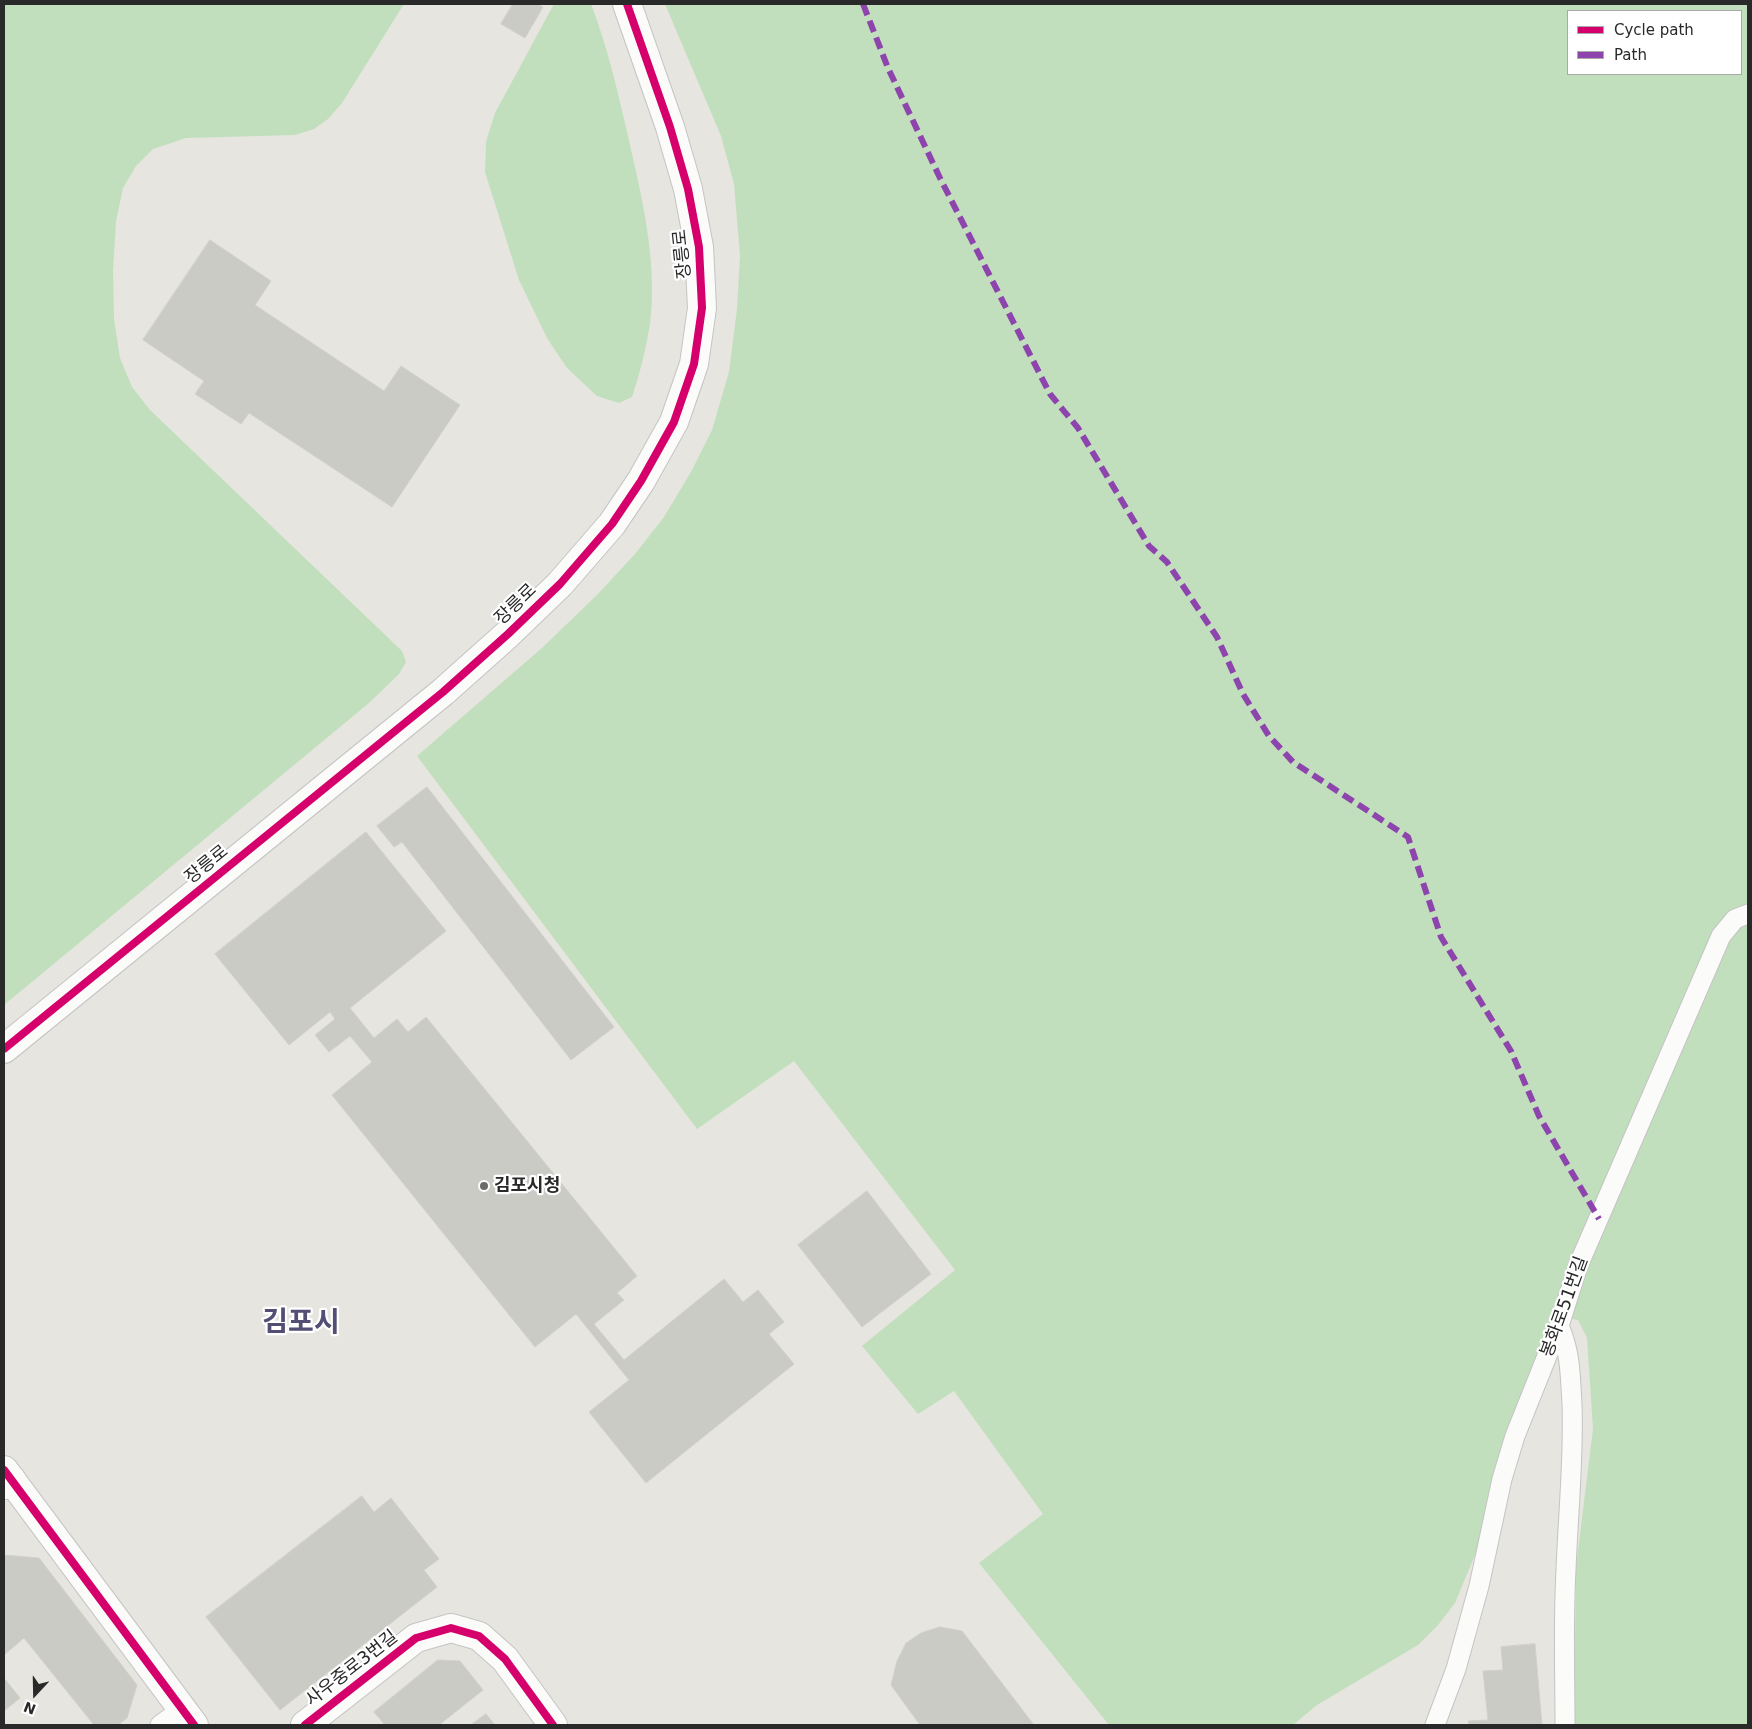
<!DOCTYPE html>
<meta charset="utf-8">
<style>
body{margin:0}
#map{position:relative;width:1752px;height:1729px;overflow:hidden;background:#e6e5df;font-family:"DejaVu Sans",sans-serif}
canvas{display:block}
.frame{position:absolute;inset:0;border:5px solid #292929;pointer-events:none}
.legend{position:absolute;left:1567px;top:10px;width:175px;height:65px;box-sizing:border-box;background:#fff;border:1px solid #a9a9a9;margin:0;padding:6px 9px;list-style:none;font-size:15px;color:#292929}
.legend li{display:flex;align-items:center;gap:10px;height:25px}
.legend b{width:25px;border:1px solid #a9a9a9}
.north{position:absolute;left:10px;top:1669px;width:50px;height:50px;-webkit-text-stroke:4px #fff;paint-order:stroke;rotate:201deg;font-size:14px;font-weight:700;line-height:20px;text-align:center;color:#292929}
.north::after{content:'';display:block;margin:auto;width:18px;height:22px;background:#292929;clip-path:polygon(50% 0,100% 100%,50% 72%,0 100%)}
</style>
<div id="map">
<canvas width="1752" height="1729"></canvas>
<div class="frame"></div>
<ul class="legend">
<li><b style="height:6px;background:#d6006c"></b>Cycle path</li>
<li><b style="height:6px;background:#8e44ad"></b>Path</li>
</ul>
<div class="north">N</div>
</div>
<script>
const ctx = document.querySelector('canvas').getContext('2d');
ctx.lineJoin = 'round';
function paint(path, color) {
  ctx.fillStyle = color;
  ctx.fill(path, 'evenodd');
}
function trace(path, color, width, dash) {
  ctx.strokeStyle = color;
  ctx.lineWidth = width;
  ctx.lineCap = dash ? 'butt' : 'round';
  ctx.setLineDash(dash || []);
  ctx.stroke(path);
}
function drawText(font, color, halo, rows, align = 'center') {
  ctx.font = font + ' "DejaVu Sans","Noto Sans KR",sans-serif';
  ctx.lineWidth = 4.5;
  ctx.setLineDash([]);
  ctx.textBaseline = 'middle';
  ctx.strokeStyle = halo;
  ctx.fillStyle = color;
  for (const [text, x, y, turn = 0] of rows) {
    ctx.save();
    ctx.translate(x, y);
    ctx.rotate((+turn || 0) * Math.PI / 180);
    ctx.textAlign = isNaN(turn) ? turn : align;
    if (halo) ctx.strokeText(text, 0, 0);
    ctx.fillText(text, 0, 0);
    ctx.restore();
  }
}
const green = new Path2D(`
 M 4,4 L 404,4 L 342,103 L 328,119 L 314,129 L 295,135 L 186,138 L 153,149 L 136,166 L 123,188 L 116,221 L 113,271 L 114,319 L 120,358 L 132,387 L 150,410 L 402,651 L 406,662 L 399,674 L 369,703 L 4,1005 Z
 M 554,4 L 591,4 C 607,46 617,88 627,132 C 641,193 658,260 650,324 C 646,349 640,373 632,397 L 619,403 L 597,396 L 567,368 L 547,338 L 519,280 L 485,172 L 486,142 L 495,113 Z
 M 665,4 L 1748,4 L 1748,1725 L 1574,1725 L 1576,1567 L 1593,1429 L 1587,1338 L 1578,1320 L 1561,1317 L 1538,1376 L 1477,1550 L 1455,1603 L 1438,1625 L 1418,1645 L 1317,1705 L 1293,1725 L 1109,1725 L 979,1563 L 1043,1514 L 954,1391 L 918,1414 L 862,1346 L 955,1270 L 794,1061 L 697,1129 L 417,756 L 542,648 L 598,594 L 635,554 L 664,517 L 691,472 L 712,430 L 729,372 L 737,309 L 740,256 L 734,184 L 721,136 ZM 1568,11 L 1741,11 L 1741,74 L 1568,74 Z`);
const building = new Path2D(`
 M 513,4 L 537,4 L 543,7 L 525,38 L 501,24 Z
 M 210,240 L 271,281 L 255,305 L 384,391 L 401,366 L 460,405 L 392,507 L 249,413 L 241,424 L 195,394 L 204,381 L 143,340 Z
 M 427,787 L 614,1027 L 571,1060 L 402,842 L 394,847 L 377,826 Z
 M 366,832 L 446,931 L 350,1008 L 374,1038 L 397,1019 L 408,1032 L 426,1017 L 637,1276 L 617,1293 L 624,1300 L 594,1324 L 624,1360 L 724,1279 L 743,1302 L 758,1290 L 784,1322 L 769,1334 L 794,1364 L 646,1483 L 589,1412 L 629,1380 L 576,1314 L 535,1347 L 332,1095 L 372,1062 L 350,1036 L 329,1052 L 315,1035 L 335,1019 L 330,1012 L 289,1045 L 215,954 Z
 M 867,1191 L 931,1274 L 862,1327 L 798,1245 Z
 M 362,1496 L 374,1512 L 391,1498 L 439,1559 L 424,1570 L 437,1587 L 280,1710 L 206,1617 Z
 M 4,1555 L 39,1558 L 137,1685 L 127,1718 L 118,1725 L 94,1725 L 24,1638 L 4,1655 Z
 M 940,1627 L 962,1631 L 1034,1725 L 920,1725 L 891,1685 L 897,1661 L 906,1643 L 921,1633 Z
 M 1535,1644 L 1542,1725 L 1469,1725 L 1468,1721 L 1488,1720 L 1483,1671 L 1503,1670 L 1501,1647 Z
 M 438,1660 L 460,1661 L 483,1690 L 439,1725 L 385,1725 L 374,1712 Z
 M 4,1678 L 20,1698 L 4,1711 Z
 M 486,1714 L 495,1725 L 471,1725 Z`);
const lane = new Path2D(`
 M 1559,1326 C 1571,1354 1570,1374 1572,1404 C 1574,1459 1568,1514 1566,1570 C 1563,1622 1565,1674 1565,1725
 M 160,1725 L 182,1709
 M 1435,1725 L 1456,1669 L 1479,1586 L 1502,1479 L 1515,1436 L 1559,1326 L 1578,1266 L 1721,936 L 1735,919 L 1748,914`);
const street = new Path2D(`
 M 4,1049 L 443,692 L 508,634 L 560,584 L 612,524 L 641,481 L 674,422 L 694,364 L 702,308 L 699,247 L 688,189 L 670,127 L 627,4
 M 4,1470 L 194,1725
 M 305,1725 L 416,1638 L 451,1628 L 479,1636 L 505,1659 L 553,1725`);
const secondary = new Path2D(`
 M 4,1485 L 11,1479`);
const quiet = new Path2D(`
 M 863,4 L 888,68 L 940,178 L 1050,394 L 1078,428 L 1149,546 L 1167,562 L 1217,637 L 1243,694 L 1269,736 L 1293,762 L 1408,837 L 1441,937 L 1511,1051 L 1539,1116 L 1599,1219`);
const cycleway = new Path2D(`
 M 4,1049 L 443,692 L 508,634 L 560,584 L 612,524 L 641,481 L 674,422 L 694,364 L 702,308 L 699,247 L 688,189 L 670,127 L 627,4
 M 4,1470 L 194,1725
 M 305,1725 L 416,1638 L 451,1628 L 479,1636 L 505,1659 L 553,1725`);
const markers = [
 [484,1186,5,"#6b6b69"]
];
const streetNames = [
 ["장릉로",683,254,-96],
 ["장릉로",516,605,-44],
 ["장릉로",207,865,-39],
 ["봉화로51번길",1565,1307,-70],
 ["사우중로3번길",352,1669,-38]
];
const poiNames = [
 ["김포시청",494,1186]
];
const townNames = [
 ["김포시",301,1324]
];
paint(green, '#c1dfbc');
paint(building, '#cbcbc6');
trace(building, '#d1d0cb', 1);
trace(lane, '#c5c4c4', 21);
trace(street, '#c5c4c4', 30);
trace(secondary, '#c5c4c4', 30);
trace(lane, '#fbfbfa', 19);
trace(street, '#fbfbfa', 28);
trace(secondary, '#fbfbfa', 28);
trace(quiet, '#8e44ad', 6, [12, 6]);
trace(cycleway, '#d6006c', 8);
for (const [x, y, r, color] of markers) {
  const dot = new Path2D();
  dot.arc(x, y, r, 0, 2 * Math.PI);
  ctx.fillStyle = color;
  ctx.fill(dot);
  trace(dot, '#fff', 2);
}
drawText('18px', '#292929', '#fff', streetNames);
drawText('bold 18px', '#292929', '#fff', poiNames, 'left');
drawText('bold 28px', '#534f74', '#fff', townNames);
</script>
